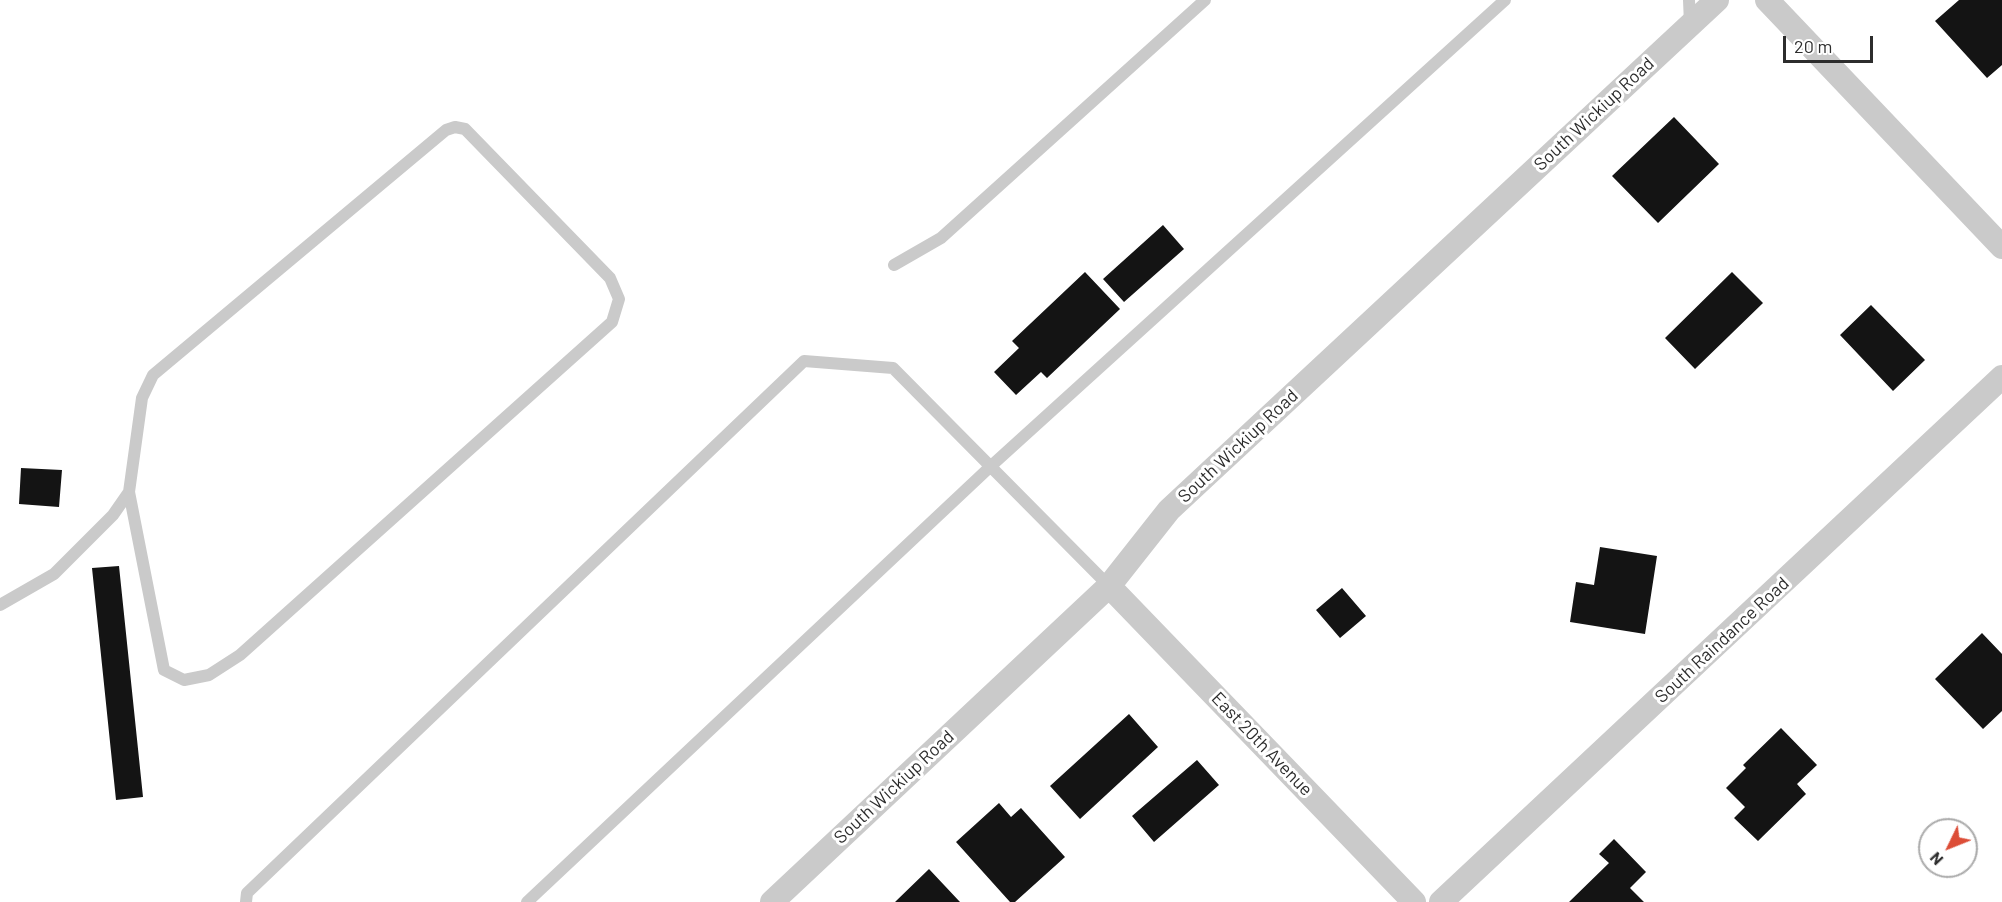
<!DOCTYPE html>
<style>
body{margin:0}
#map{position:relative;width:2002px;height:902px;overflow:hidden;background:#fff;font-family:Barlow,sans-serif}
canvas{display:block}
.north{position:absolute;left:1918px;top:818px;width:60px;height:60px;box-sizing:border-box;background:#fff;border:2px solid #ababab;border-radius:50%;rotate:227deg;font-size:16px;font-weight:700;line-height:24px;text-align:center;color:#2d2d2d}
.north::after{content:'';display:block;margin:auto;width:21px;height:27px;background:#dc4d37;clip-path:polygon(50% 0,100% 100%,50% 72%,0 100%)}
.scale{position:absolute;left:1783px;top:36px;width:90px;height:27px;box-sizing:border-box;border:3px solid #2d2d2d;border-top:0;padding-left:8px;font-size:18px;line-height:21px;white-space:nowrap;color:#2d2d2d;-webkit-text-stroke:4px #fff;paint-order:stroke}
</style>
<div id="map">
<canvas width="2002" height="902"></canvas>
<div class="north">N</div>
<div class="scale">20 m</div>
</div>
<script>
const ctx = document.querySelector('canvas').getContext('2d');
ctx.lineJoin = 'round';
function paint(path, color) {
  ctx.fillStyle = color;
  ctx.fill(path, 'evenodd');
}
function trace(path, color, width, dash) {
  ctx.strokeStyle = color;
  ctx.lineWidth = width;
  ctx.lineCap = dash ? 'butt' : 'round';
  ctx.setLineDash(dash || []);
  ctx.stroke(path);
}
function drawText(font, color, halo, rows, align = 'center') {
  ctx.font = font + ' Barlow,sans-serif';
  ctx.lineWidth = 6;
  ctx.setLineDash([]);
  ctx.textBaseline = 'middle';
  ctx.strokeStyle = halo;
  ctx.fillStyle = color;
  for (const [text, x, y, turn = 0] of rows) {
    ctx.save();
    ctx.translate(x, y);
    ctx.rotate((+turn || 0) * Math.PI / 180);
    ctx.textAlign = isNaN(turn) ? turn : align;
    if (halo) ctx.strokeText(text, 0, 0);
    ctx.fillText(text, 0, 0);
    ctx.restore();
  }
}
const building = new Path2D(`
 M 1959,0 L 2002,0 L 2002,65 L 1987,78 L 1935,21 Z
 M 1674,117 L 1719,164 L 1658,223 L 1612,176 Z
 M 1163,225 L 1184,249 L 1124,302 L 1103,279 Z
 M 1085,272 L 1120,309 L 1047,378 L 1041,372 L 1016,395 L 994,372 L 1019,348 L 1012,341 Z
 M 1732,272 L 1763,303 L 1695,369 L 1665,338 Z
 M 1871,305 L 1925,360 L 1893,391 L 1840,335 Z
 M 21,468 L 62,470 L 59,507 L 19,504 Z
 M 1600,547 L 1657,556 L 1645,634 L 1570,622 L 1576,582 L 1594,585 Z
 M 119,566 L 143,797 L 116,800 L 92,568 Z
 M 1342,588 L 1366,616 L 1340,638 L 1316,610 Z
 M 1982,633 L 2002,654 L 2002,711 L 1983,729 L 1935,679 Z
 M 1129,714 L 1158,747 L 1080,819 L 1050,786 Z
 M 1781,728 L 1817,765 L 1797,784 L 1806,794 L 1758,841 L 1734,818 L 1745,807 L 1726,788 L 1746,768 L 1743,765 Z
 M 1197,760 L 1219,785 L 1154,842 L 1132,816 Z
 M 999,803 L 1011,817 L 1021,808 L 1065,857 L 1015,902 L 1010,902 L 956,842 Z
 M 1614,839 L 1646,872 L 1630,888 L 1644,902 L 1569,902 L 1609,863 L 1599,854 Z
 M 929,869 L 960,902 L 895,902 Z`);
const lane = new Path2D(`
 M 1689,0 L 1690,24
 M 894,265 L 941,238 L 1205,0
 M 0,605 L 54,574 L 113,515 L 129,492 L 142,398 L 153,375 L 446,130 L 455,127 L 465,129 L 610,278 L 619,299 L 612,322 L 240,655 L 209,675 L 184,680 L 164,670 L 129,492
 M 246,902 L 247,893 L 804,361 L 893,368 L 1109,586
 M 527,902 L 991,466 L 1505,0`);
const street = new Path2D(`
 M 1767,0 L 2002,247
 M 1109,586 L 1414,902
 M 772,902 L 1109,586 L 1169,510 L 1717,0
 M 1441,902 L 2002,377`);
const streetNames = [
 ["South Wickiup Road",1594,114,-43],
 ["South Wickiup Road",1238,446,-43],
 ["South Raindance Road",1722,640,-43],
 ["East 20th Avenue",1262,744,46],
 ["South Wickiup Road",894,787,-43]
];
paint(building, '#141414');
trace(lane, '#cacaca', 12);
trace(street, '#cacaca', 24);
drawText('18px', '#2d2d2d', '#fff', streetNames);
</script>
